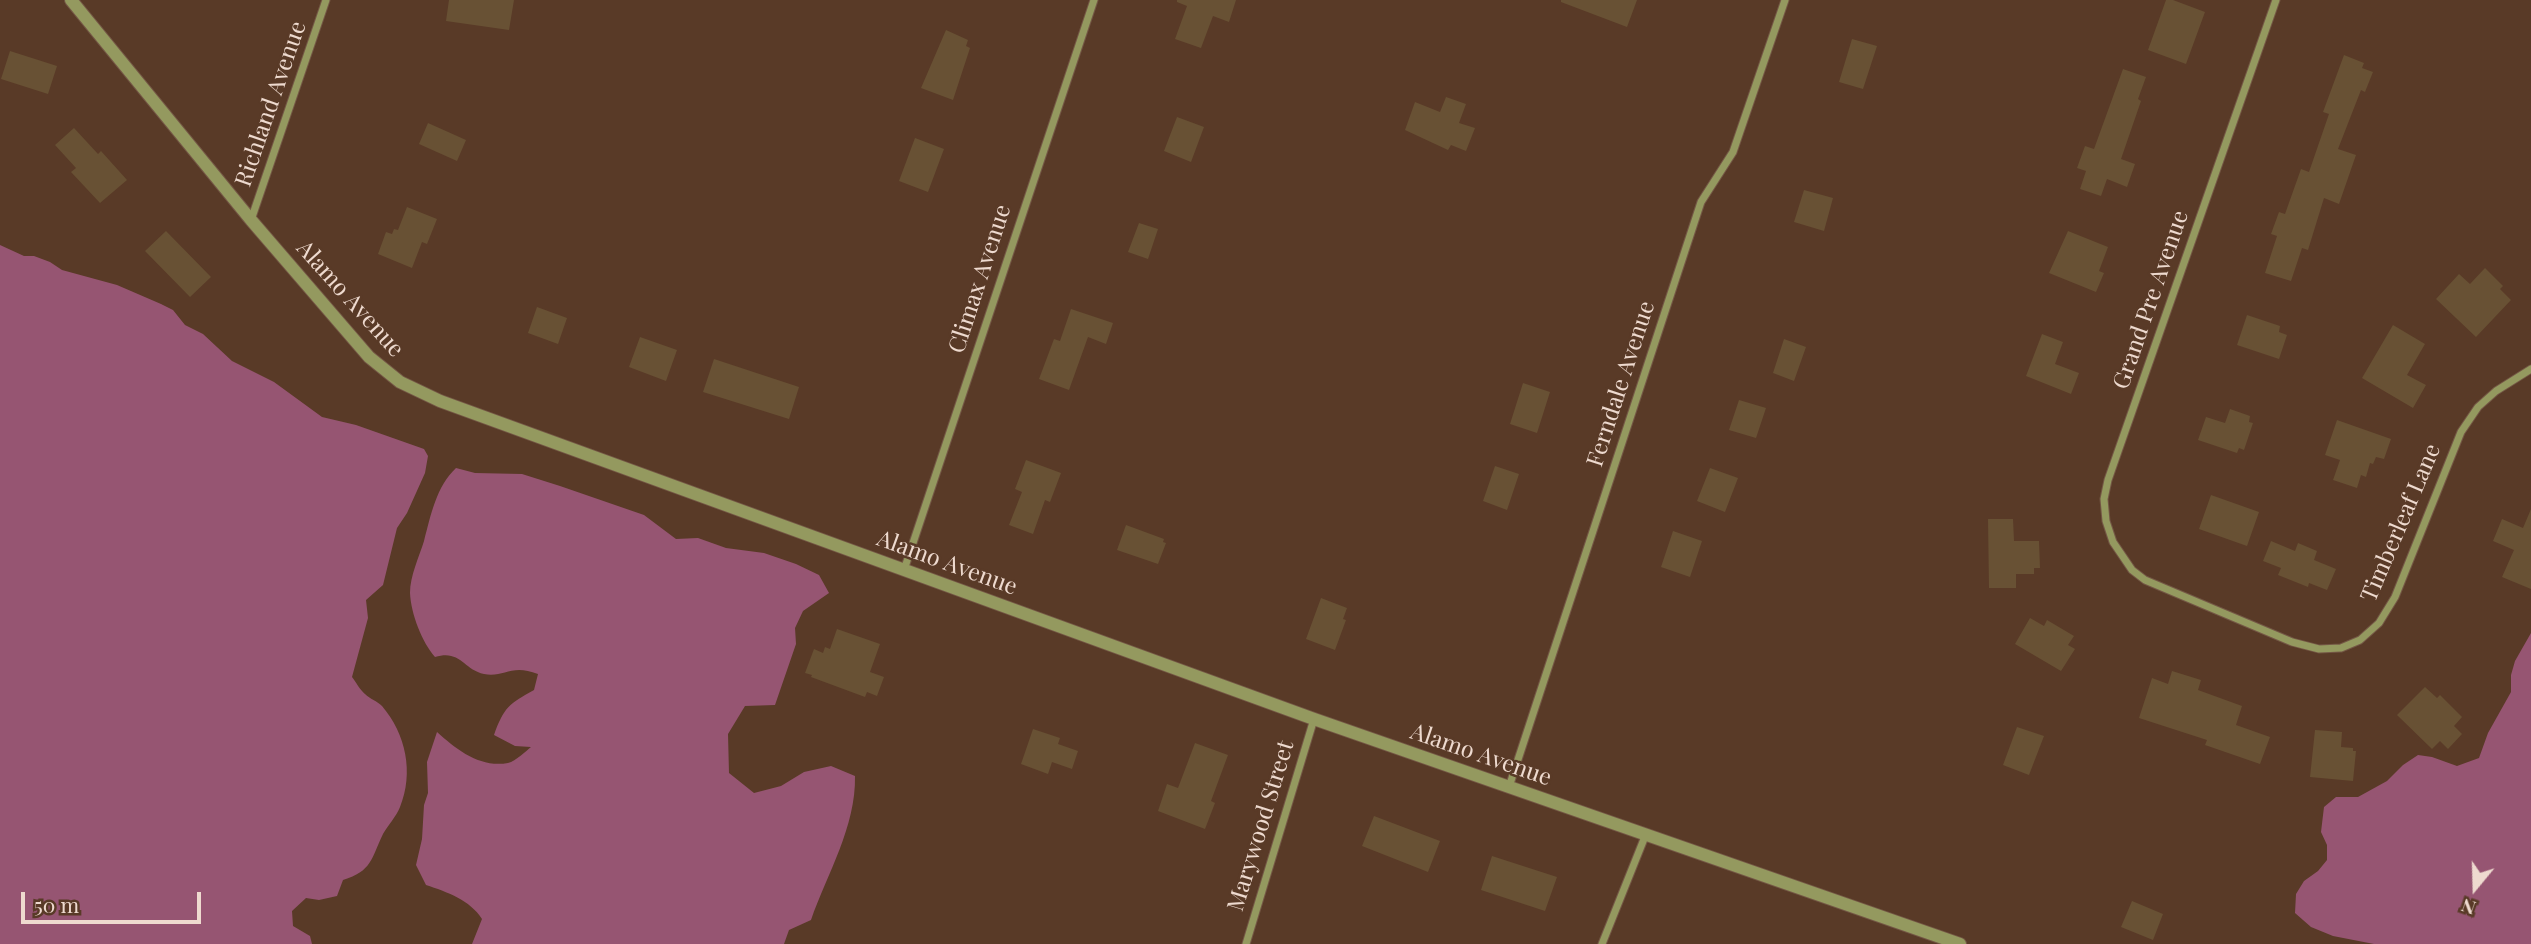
<!DOCTYPE html>
<style>
body{margin:0}
#map{position:relative;width:2531px;height:944px;overflow:hidden;background:#593a27;font-family:"Playfair Display",serif}
canvas{display:block}
.north{position:absolute;left:2440px;top:853px;width:70px;height:70px;-webkit-text-stroke:5px #593a27;paint-order:stroke;rotate:199deg;font-size:19px;font-weight:700;line-height:28px;text-align:center;color:#eedacf}
.north::after{content:'';display:block;margin:auto;width:24px;height:32px;background:#eedacf;clip-path:polygon(50% 0,100% 100%,50% 72%,0 100%)}
.scale{position:absolute;left:21px;top:892px;width:180px;height:32px;box-sizing:border-box;border:4px solid #eedacf;border-top:0;padding-left:9px;font-size:21px;line-height:24px;white-space:nowrap;color:#eedacf;-webkit-text-stroke:5px #593a27;paint-order:stroke}
</style>
<div id="map">
<canvas width="2531" height="944"></canvas>
<div class="north">N</div>
<div class="scale">50 m</div>
</div>
<script>
const ctx = document.querySelector('canvas').getContext('2d');
ctx.lineJoin = 'round';
function paint(path, color) {
  ctx.fillStyle = color;
  ctx.fill(path, 'evenodd');
}
function trace(path, color, width, dash) {
  ctx.strokeStyle = color;
  ctx.lineWidth = width;
  ctx.lineCap = dash ? 'butt' : 'round';
  ctx.setLineDash(dash || []);
  ctx.stroke(path);
}
function drawText(font, color, halo, rows, align = 'center') {
  ctx.font = font + ' "Playfair Display",serif';
  ctx.lineWidth = 5;
  ctx.setLineDash([]);
  ctx.textBaseline = 'middle';
  ctx.strokeStyle = halo;
  ctx.fillStyle = color;
  for (const [text, x, y, turn = 0] of rows) {
    ctx.save();
    ctx.translate(x, y);
    ctx.rotate((+turn || 0) * Math.PI / 180);
    ctx.textAlign = isNaN(turn) ? turn : align;
    if (halo) ctx.strokeText(text, 0, 0);
    ctx.fillText(text, 0, 0);
    ctx.restore();
  }
}
const green = new Path2D(`
 M 0,245 L 24,256 L 34,256 L 50,262 L 62,270 L 117,285 L 161,304 L 173,310 L 185,325 L 203,334 L 232,361 L 274,382 L 322,417 L 356,425 L 424,449 L 428,456 L 425,473 L 407,513 L 397,528 L 383,585 L 366,600 L 368,618 L 352,677 C 356,682 360,690 365,694 C 370,699 377,701 382,706 C 406,734 414,773 400,807 C 396,817 388,825 383,834 C 371,859 372,871 343,880 L 337,896 L 319,900 L 306,898 L 292,911 L 293,926 L 310,936 L 312,944 L 0,944 Z
 M 456,468 L 475,473 L 522,474 L 560,486 L 644,515 L 676,539 L 698,538 L 726,548 L 764,553 L 796,564 L 819,575 L 829,593 L 803,611 L 795,628 L 796,644 L 775,705 L 745,706 L 728,734 L 729,773 L 754,793 L 781,786 L 804,772 L 831,766 L 855,776 C 856,827 827,874 811,920 L 789,930 L 784,944 L 472,944 L 482,919 C 470,900 447,892 426,885 L 416,865 L 422,839 L 424,805 L 428,793 L 427,762 L 437,732 C 457,750 480,768 508,763 C 516,761 526,751 531,747 L 515,746 L 494,735 C 504,707 509,704 534,690 L 538,674 C 511,663 504,678 484,674 C 463,669 460,649 435,657 C 422,642 411,614 410,593 C 410,576 419,557 424,541 C 431,515 436,487 456,468 Z
 M 2531,633 L 2531,944 L 2374,944 L 2333,936 L 2311,927 L 2295,913 L 2296,894 L 2304,881 L 2318,871 L 2327,860 L 2327,845 L 2321,832 L 2324,807 L 2336,797 L 2358,797 L 2387,781 L 2403,765 L 2418,755 L 2432,757 L 2457,766 L 2479,758 L 2488,733 L 2511,692 L 2511,675 L 2515,661 Z`);
const building = new Path2D(`
 M 449,0 L 514,0 L 509,30 L 446,21 Z
 M 1177,0 L 1236,0 L 1229,22 L 1213,16 L 1201,48 L 1175,39 L 1187,6 L 1177,2 Z
 M 1561,0 L 1637,0 L 1627,27 L 1561,2 Z
 M 2166,0 L 2173,0 L 2205,12 L 2186,64 L 2148,50 Z
 M 946,30 L 968,40 L 966,46 L 970,48 L 953,100 L 921,88 Z
 M 1852,39 L 1877,46 L 1863,89 L 1839,82 Z
 M 10,51 L 57,66 L 48,94 L 1,79 Z
 M 2344,55 L 2364,63 L 2362,68 L 2373,72 L 2365,92 L 2361,90 L 2338,149 L 2356,155 L 2339,204 L 2324,198 L 2308,250 L 2302,248 L 2291,281 L 2265,273 L 2277,236 L 2271,234 L 2279,212 L 2285,214 L 2301,169 L 2309,172 L 2329,114 L 2323,112 Z
 M 2123,69 L 2146,77 L 2138,99 L 2141,101 L 2121,159 L 2135,164 L 2127,187 L 2107,179 L 2101,196 L 2080,189 L 2086,171 L 2077,168 L 2085,146 L 2094,149 Z
 M 1446,97 L 1466,104 L 1459,123 L 1475,128 L 1466,151 L 1451,145 L 1448,150 L 1405,130 L 1415,102 L 1440,112 Z
 M 1177,117 L 1204,127 L 1191,162 L 1164,151 Z
 M 428,123 L 466,140 L 457,161 L 419,144 Z
 M 74,128 L 98,154 L 101,151 L 127,180 L 100,203 L 71,172 L 76,168 L 55,145 Z
 M 915,138 L 944,149 L 928,192 L 899,181 Z
 M 1804,190 L 1833,198 L 1824,231 L 1794,222 Z
 M 407,207 L 437,219 L 427,244 L 422,242 L 412,268 L 378,254 L 386,232 L 392,234 L 394,229 L 398,230 Z
 M 1139,223 L 1158,229 L 1148,259 L 1128,252 Z
 M 166,231 L 211,277 L 190,297 L 145,251 Z
 M 2068,231 L 2108,247 L 2099,271 L 2104,273 L 2096,292 L 2049,273 Z
 M 2485,268 L 2503,286 L 2500,289 L 2511,300 L 2476,337 L 2436,299 L 2459,274 L 2470,284 Z
 M 537,307 L 567,318 L 558,344 L 528,333 Z
 M 1071,309 L 1113,323 L 1106,344 L 1088,337 L 1069,390 L 1039,379 L 1054,339 L 1060,341 Z
 M 2247,315 L 2280,326 L 2279,332 L 2287,335 L 2279,359 L 2237,345 Z
 M 2393,325 L 2425,344 L 2407,375 L 2426,385 L 2413,408 L 2362,378 Z
 M 2042,334 L 2063,342 L 2055,364 L 2079,373 L 2071,394 L 2026,376 Z
 M 640,337 L 677,350 L 666,381 L 629,367 Z
 M 1784,339 L 1806,347 L 1794,381 L 1773,373 Z
 M 714,359 L 799,387 L 789,419 L 703,392 Z
 M 1523,383 L 1550,392 L 1537,433 L 1510,424 Z
 M 1739,400 L 1766,408 L 1756,438 L 1729,430 Z
 M 2230,409 L 2250,416 L 2249,422 L 2253,423 L 2244,450 L 2239,448 L 2237,453 L 2198,440 L 2206,417 L 2225,423 Z
 M 2337,420 L 2391,439 L 2384,459 L 2376,457 L 2373,464 L 2370,463 L 2366,477 L 2361,475 L 2357,488 L 2333,480 L 2340,460 L 2325,455 Z
 M 1026,460 L 1061,473 L 1050,502 L 1045,500 L 1033,534 L 1009,525 L 1022,492 L 1015,489 Z
 M 1495,466 L 1519,474 L 1507,510 L 1483,501 Z
 M 1710,468 L 1738,478 L 1725,512 L 1697,501 Z
 M 2211,495 L 2259,512 L 2247,546 L 2199,529 Z
 M 2531,509 L 2531,589 L 2502,577 L 2514,550 L 2493,541 L 2502,519 L 2523,528 Z
 M 1988,519 L 2013,519 L 2014,541 L 2039,541 L 2040,568 L 2034,568 L 2034,574 L 2016,574 L 2016,588 L 1989,588 Z
 M 1126,525 L 1164,539 L 1163,542 L 1166,543 L 1158,564 L 1117,550 Z
 M 1673,531 L 1702,541 L 1690,577 L 1661,567 Z
 M 2271,541 L 2295,551 L 2298,543 L 2317,551 L 2314,560 L 2336,569 L 2327,590 L 2309,583 L 2308,587 L 2278,575 L 2281,568 L 2263,561 Z
 M 1321,598 L 1347,608 L 1343,619 L 1346,620 L 1335,650 L 1306,639 Z
 M 2030,618 L 2044,626 L 2047,620 L 2074,636 L 2068,645 L 2075,649 L 2061,671 L 2015,644 Z
 M 837,629 L 880,644 L 870,672 L 884,677 L 877,696 L 867,692 L 865,697 L 811,677 L 812,675 L 805,673 L 814,649 L 823,653 L 825,647 L 830,649 Z
 M 2172,671 L 2201,680 L 2198,690 L 2242,706 L 2236,725 L 2270,737 L 2260,764 L 2205,745 L 2207,740 L 2139,718 L 2152,678 L 2168,684 Z
 M 2425,687 L 2437,698 L 2440,695 L 2462,717 L 2454,726 L 2462,734 L 2448,749 L 2440,741 L 2432,749 L 2397,715 Z
 M 2017,727 L 2044,736 L 2029,775 L 2003,765 Z
 M 1033,729 L 1060,738 L 1058,744 L 1078,751 L 1072,769 L 1052,762 L 1048,774 L 1021,764 Z
 M 2315,730 L 2342,732 L 2341,747 L 2353,748 L 2353,751 L 2356,751 L 2353,781 L 2310,777 Z
 M 1195,743 L 1228,755 L 1211,801 L 1215,803 L 1205,829 L 1158,811 L 1167,784 L 1178,788 Z
 M 1374,816 L 1440,841 L 1428,872 L 1362,846 Z
 M 1492,856 L 1557,877 L 1545,911 L 1481,890 Z
 M 2132,901 L 2163,914 L 2153,940 L 2121,927 Z`);
const minor = new Path2D(`
 M 2276,0 L 2108,480 L 2104,499 L 2106,521 L 2113,542 L 2132,570 L 2145,580 L 2292,642 L 2319,649 L 2341,648 L 2360,640 L 2379,623 L 2395,597 L 2461,432 L 2478,407 L 2496,391 L 2531,369
 M 251,220 L 326,0
 M 904,570 L 1094,0
 M 1509,787 L 1701,202 L 1733,152 L 1785,0
 M 1246,944 L 1314,719
 M 1602,944 L 1646,834`);
const tertiary = new Path2D(`
 M 71,0 L 251,220 L 369,357 L 400,382 L 440,401 L 1314,719 L 1960,944`);
const streetNames = [
 ["Richland Avenue",271,104,-71],
 ["Climax Avenue",980,279,-72],
 ["Alamo Avenue",350,299,48],
 ["Grand Pre Avenue",2151,300,-71],
 ["Ferndale Avenue",1621,384,-72],
 ["Timberleaf Lane",2401,523,-67],
 ["Alamo Avenue",947,563,20],
 ["Alamo Avenue",1481,755,19],
 ["Marywood Street",1261,826,-73]
];
paint(green, '#965572');
paint(building, '#685134');
trace(minor, '#745745', 9);
trace(tertiary, '#745745', 14);
trace(minor, '#94995f', 7);
trace(tertiary, '#94995f', 12);
drawText('23px', '#eedacf', '#593a27', streetNames);
</script>
